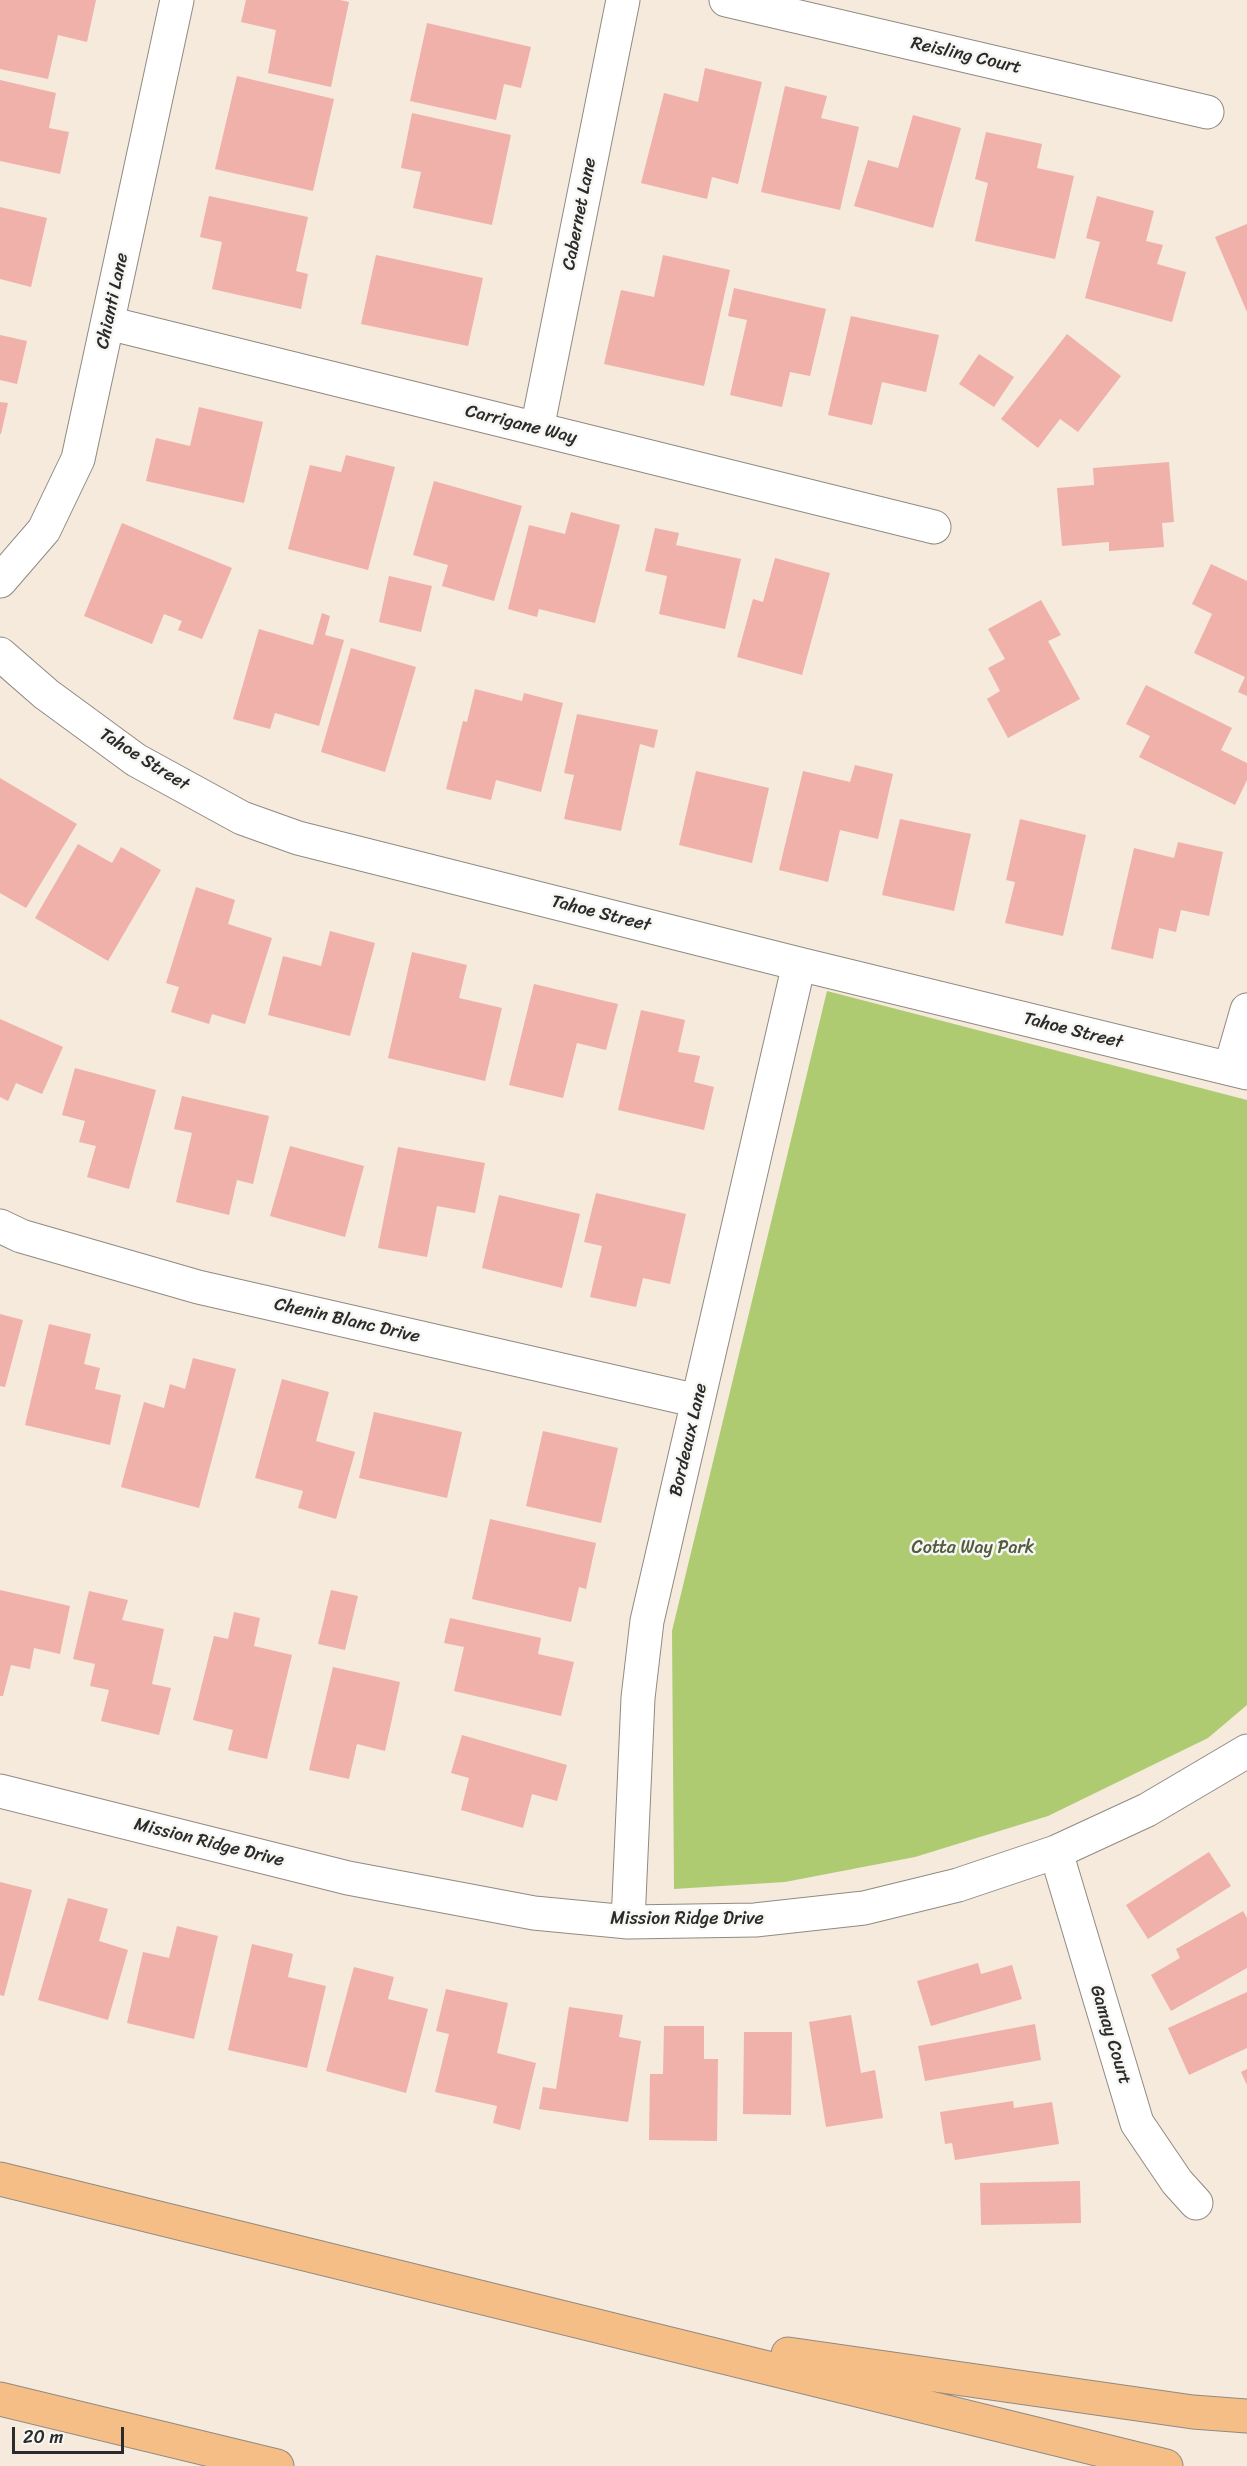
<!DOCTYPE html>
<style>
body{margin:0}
#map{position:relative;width:1247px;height:2466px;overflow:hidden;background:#f5eadb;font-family:Sriracha,sans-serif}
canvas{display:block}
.scale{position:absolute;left:12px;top:2427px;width:112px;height:27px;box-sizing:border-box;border:3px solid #2b2b2b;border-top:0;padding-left:8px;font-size:18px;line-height:21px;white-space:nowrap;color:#2b2b2b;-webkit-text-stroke:4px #f6f6f2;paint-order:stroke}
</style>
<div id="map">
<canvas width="1247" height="2466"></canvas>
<div class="scale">20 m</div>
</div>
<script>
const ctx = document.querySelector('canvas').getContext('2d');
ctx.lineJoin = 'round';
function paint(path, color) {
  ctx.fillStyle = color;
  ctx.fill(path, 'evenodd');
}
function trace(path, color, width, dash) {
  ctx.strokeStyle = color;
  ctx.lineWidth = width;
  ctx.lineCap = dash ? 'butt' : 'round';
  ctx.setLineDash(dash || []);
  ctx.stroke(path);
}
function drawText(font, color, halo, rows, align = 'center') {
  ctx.font = font + ' Sriracha,sans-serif';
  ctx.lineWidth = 5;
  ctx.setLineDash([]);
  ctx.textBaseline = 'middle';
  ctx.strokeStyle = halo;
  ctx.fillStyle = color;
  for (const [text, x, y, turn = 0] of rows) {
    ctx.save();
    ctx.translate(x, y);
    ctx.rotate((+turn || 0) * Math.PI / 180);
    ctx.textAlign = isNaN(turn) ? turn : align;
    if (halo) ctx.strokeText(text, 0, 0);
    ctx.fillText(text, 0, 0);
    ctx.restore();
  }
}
const green = new Path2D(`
 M 827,991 L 1247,1100 L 1247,1705 L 1208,1738 L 1048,1816 L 915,1857 L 785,1882 L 674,1889 L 672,1631 Z`);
const building = new Path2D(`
 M 0,0 L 96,0 L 87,42 L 58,35 L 48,79 L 0,69 Z
 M 246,0 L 340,0 L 349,2 L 331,87 L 268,73 L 276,30 L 241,22 Z
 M 427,23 L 531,47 L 521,88 L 504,84 L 496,120 L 410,101 Z
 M 705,68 L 762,82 L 738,184 L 712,177 L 707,199 L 641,183 L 664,93 L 698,102 Z
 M 237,76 L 334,99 L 313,191 L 215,169 Z
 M 0,80 L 56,93 L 49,128 L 69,132 L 60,174 L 0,161 Z
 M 785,86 L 827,96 L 821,118 L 859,127 L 840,210 L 761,192 Z
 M 412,113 L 511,135 L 492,225 L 413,208 L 421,172 L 401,168 Z
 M 913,115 L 961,128 L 933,228 L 854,206 L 868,160 L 898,168 Z
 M 986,132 L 1042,144 L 1037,168 L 1074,176 L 1055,259 L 975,241 L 988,183 L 975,179 Z
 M 209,196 L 308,217 L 296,271 L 308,274 L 301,309 L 212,289 L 222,242 L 200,237 Z
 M 1097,196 L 1154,211 L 1146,241 L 1163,245 L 1157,264 L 1186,272 L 1172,322 L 1085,298 L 1100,242 L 1086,238 Z
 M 0,207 L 47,218 L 31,287 L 0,279 Z
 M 1247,224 L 1247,312 L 1215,237 Z
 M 376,255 L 483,278 L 468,346 L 361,324 Z
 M 663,255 L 730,270 L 704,386 L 604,364 L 621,290 L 654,297 Z
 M 734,288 L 826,309 L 810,376 L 790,372 L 782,407 L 730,395 L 747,320 L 728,316 Z
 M 851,316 L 939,335 L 926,392 L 882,382 L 872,425 L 828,415 Z
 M 1067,334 L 1121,376 L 1078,432 L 1060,419 L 1038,448 L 1001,419 Z
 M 0,335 L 27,341 L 17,384 L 0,380 Z
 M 979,354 L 1014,377 L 994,407 L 959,384 Z
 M 0,402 L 8,403 L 1,434 L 0,434 Z
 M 199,407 L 263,422 L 244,503 L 146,481 L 156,438 L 190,446 Z
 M 346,455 L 395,467 L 368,570 L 288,549 L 310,465 L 341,472 Z
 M 1169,462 L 1174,522 L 1162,523 L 1164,547 L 1109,551 L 1109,542 L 1062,546 L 1057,488 L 1094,485 L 1093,468 Z
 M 434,481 L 522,506 L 494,601 L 442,586 L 448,565 L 413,555 Z
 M 571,512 L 620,525 L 595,623 L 539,609 L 537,617 L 508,609 L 529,525 L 565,534 Z
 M 122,523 L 232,568 L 202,639 L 178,630 L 182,621 L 164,614 L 152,644 L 84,616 Z
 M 655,528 L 679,533 L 676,545 L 741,559 L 725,629 L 659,614 L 667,576 L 645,571 Z
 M 775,558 L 830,573 L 802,675 L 737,657 L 753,599 L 763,602 Z
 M 1211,564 L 1247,581 L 1247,696 L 1238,692 L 1245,677 L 1194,653 L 1212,614 L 1192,604 Z
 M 389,576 L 432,586 L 421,632 L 379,622 Z
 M 1041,600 L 1061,635 L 1048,641 L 1080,699 L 1008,738 L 987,699 L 1000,691 L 988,668 L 1005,659 L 988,629 Z
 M 322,613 L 330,616 L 325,635 L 344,640 L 319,726 L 275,713 L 270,729 L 233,719 L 259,629 L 313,645 Z
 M 351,648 L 416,667 L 385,772 L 321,752 Z
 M 1146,685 L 1232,728 L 1221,750 L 1247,763 L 1247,780 L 1235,805 L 1139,757 L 1150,736 L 1126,724 Z
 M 475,689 L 522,701 L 524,693 L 563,703 L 541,792 L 496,780 L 491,800 L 446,789 L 463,721 L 467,722 Z
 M 577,714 L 658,730 L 654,748 L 640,744 L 621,831 L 564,819 L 574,775 L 564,773 Z
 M 855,765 L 893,774 L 878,839 L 840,830 L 828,882 L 779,870 L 803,771 L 850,782 Z
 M 696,771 L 769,788 L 752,863 L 679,845 Z
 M 0,778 L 77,824 L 26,908 L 0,893 Z
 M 900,819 L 971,834 L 954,911 L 882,895 Z
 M 1020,819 L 1086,835 L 1063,936 L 1005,923 L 1015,882 L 1006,880 Z
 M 1178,842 L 1223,852 L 1209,916 L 1181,910 L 1176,932 L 1159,928 L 1153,959 L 1111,949 L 1134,848 L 1174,858 Z
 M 78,844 L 112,863 L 121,847 L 161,870 L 108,961 L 35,918 Z
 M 196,887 L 235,900 L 228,924 L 272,938 L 245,1024 L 212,1014 L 209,1024 L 171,1012 L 179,987 L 166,983 Z
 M 330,931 L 375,943 L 350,1036 L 268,1015 L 283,956 L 321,966 Z
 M 412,952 L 467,965 L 459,998 L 502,1008 L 485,1081 L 388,1058 Z
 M 534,984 L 618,1004 L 606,1050 L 577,1043 L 563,1098 L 509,1085 Z
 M 641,1010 L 685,1020 L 678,1052 L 700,1056 L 694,1082 L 714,1087 L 704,1130 L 618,1110 Z
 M 0,1019 L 63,1047 L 42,1094 L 16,1083 L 8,1101 L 0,1097 Z
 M 75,1068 L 156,1090 L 129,1189 L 87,1177 L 96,1146 L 79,1142 L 85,1121 L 62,1115 Z
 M 182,1096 L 269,1116 L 253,1184 L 237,1180 L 229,1215 L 176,1202 L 192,1133 L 174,1129 Z
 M 290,1146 L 364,1166 L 345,1237 L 270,1216 Z
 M 398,1147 L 485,1163 L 475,1213 L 437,1206 L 427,1257 L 378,1248 Z
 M 596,1193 L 686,1214 L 670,1284 L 643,1278 L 636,1307 L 590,1297 L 602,1246 L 584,1242 Z
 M 499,1195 L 580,1214 L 562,1288 L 482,1268 Z
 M 0,1314 L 23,1320 L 5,1387 L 0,1386 Z
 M 49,1324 L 91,1334 L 84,1364 L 100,1368 L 95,1389 L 121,1395 L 110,1445 L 25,1425 Z
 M 193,1358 L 236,1369 L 199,1508 L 121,1487 L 144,1402 L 164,1408 L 170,1384 L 185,1389 Z
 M 282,1379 L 329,1392 L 316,1441 L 355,1452 L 336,1519 L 298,1508 L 303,1491 L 255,1478 Z
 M 374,1412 L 462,1432 L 447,1498 L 359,1478 Z
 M 543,1431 L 618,1448 L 601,1523 L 526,1506 Z
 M 490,1519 L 596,1543 L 586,1589 L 579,1587 L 571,1622 L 472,1599 Z
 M 0,1590 L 70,1606 L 60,1654 L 34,1648 L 30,1669 L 11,1665 L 3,1696 L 0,1696 Z
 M 331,1590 L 358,1596 L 345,1650 L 318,1644 Z
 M 89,1591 L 128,1600 L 122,1620 L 164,1629 L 152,1684 L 171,1688 L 159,1735 L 101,1721 L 109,1690 L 90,1686 L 95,1664 L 73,1659 Z
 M 234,1612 L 260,1618 L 254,1646 L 292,1655 L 267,1759 L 228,1750 L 233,1730 L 193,1720 L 214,1636 L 228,1639 Z
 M 450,1618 L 541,1638 L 538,1654 L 574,1662 L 561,1716 L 454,1691 L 464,1647 L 444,1643 Z
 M 333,1667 L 400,1682 L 385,1751 L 357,1744 L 349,1779 L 309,1770 Z
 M 462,1735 L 567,1765 L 557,1801 L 532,1794 L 523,1828 L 461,1810 L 469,1778 L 451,1773 Z
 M 1209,1852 L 1231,1886 L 1148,1939 L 1126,1905 Z
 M 0,1882 L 32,1890 L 4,1996 L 0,1995 Z
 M 68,1898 L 108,1909 L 99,1941 L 128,1950 L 108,2020 L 38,2000 Z
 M 1243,1911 L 1247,1918 L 1247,1968 L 1171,2011 L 1151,1975 L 1180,1958 L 1176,1949 Z
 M 177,1926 L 218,1936 L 194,2039 L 127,2023 L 143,1952 L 169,1958 Z
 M 252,1944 L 293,1954 L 288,1977 L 326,1986 L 307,2068 L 228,2050 Z
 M 978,1963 L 981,1974 L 1012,1965 L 1022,1999 L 931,2026 L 917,1981 Z
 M 354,1967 L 394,1977 L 388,1999 L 428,2009 L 406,2093 L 326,2071 Z
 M 446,1989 L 508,2003 L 497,2053 L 536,2063 L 520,2130 L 493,2123 L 497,2106 L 435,2092 L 449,2034 L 436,2031 Z
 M 1247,1992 L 1247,2048 L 1189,2075 L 1168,2028 Z
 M 569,2007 L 623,2015 L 619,2037 L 641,2041 L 628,2122 L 539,2109 L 543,2087 L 556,2089 Z
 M 851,2015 L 861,2073 L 875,2070 L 883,2118 L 826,2127 L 809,2022 Z
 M 1035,2024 L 1041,2060 L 925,2081 L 918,2046 Z
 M 664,2026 L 704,2026 L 704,2059 L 718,2059 L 717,2141 L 649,2140 L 650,2074 L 663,2074 Z
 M 744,2032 L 792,2032 L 791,2115 L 743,2114 Z
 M 1247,2069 L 1247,2085 L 1241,2072 Z
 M 1013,2101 L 1014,2108 L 1052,2102 L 1059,2144 L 955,2160 L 952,2143 L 945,2144 L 940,2112 Z
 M 1080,2181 L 1081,2223 L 981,2225 L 980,2183 Z`);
const minor = new Path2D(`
 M 726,0 L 1207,112
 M 108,323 L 934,527
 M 537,429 L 623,0
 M 0,581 L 44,530 L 78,459 L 177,0
 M 0,654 L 46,694 L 136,760 L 242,818 L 298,838 L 799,964 L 1247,1073
 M 1230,1069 L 1247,1010
 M 0,1226 L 21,1236 L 198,1287 L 698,1401
 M 0,1791 L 348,1878 L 534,1913 L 628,1922 L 755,1920 L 864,1908 L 958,1885 L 1056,1852 L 1147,1810 L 1247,1751
 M 1056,1852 L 1137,2123 L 1177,2182 L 1196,2203
 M 628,1922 L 638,1698 L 647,1621 L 799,964`);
const highway = new Path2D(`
 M 0,2179 L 1166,2466
 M 788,2354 L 1193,2412 L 1247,2416
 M 0,2399 L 277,2466`);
const streetNames = [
 ["Reisling Court",966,56,13],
 ["Cabernet Lane",580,214,-79],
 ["Chianti Lane",113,301,-78],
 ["Carrigane Way",521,425,14],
 ["Tahoe Street",144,760,32],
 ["Tahoe Street",601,914,14],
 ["Tahoe Street",1073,1031,14],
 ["Chenin Blanc Drive",347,1321,13],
 ["Bordeaux Lane",689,1440,-77],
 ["Mission Ridge Drive",209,1843,14],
 ["Mission Ridge Drive",687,1919],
 ["Gamay Court",1110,2035,73]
];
const parkNames = [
 ["Cotta Way Park",973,1548]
];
paint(green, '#aecb72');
paint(building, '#efb1aa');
trace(minor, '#908a83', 35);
trace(highway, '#908a83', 35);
trace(minor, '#fff', 33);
trace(highway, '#f6be87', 33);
drawText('18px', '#2b2b2b', '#f6f6f2', streetNames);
drawText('18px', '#525b40', '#f6f6f2', parkNames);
</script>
